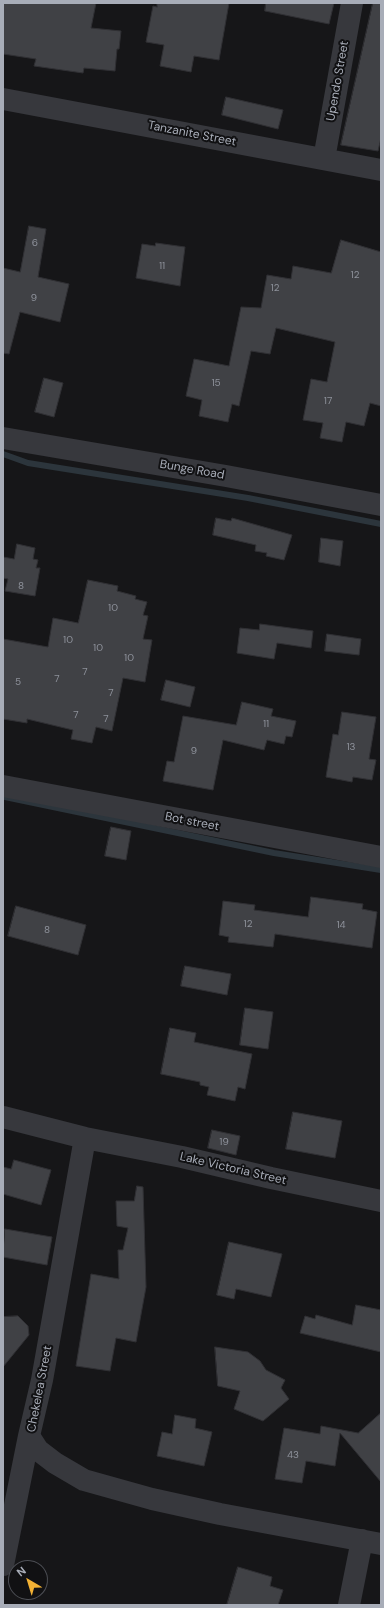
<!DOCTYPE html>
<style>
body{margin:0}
#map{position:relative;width:384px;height:1608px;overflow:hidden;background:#161618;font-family:"DM Sans",sans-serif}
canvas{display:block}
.frame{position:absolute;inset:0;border:4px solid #a8adb8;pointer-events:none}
.north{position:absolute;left:8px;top:1560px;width:40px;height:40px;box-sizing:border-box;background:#111113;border:1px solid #4d4f55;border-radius:50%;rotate:322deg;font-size:11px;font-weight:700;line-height:16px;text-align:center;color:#a8adb8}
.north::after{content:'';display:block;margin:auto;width:14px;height:18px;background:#f2b134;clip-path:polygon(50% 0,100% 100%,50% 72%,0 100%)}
</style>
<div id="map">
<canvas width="384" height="1608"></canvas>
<div class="frame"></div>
<div class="north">N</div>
</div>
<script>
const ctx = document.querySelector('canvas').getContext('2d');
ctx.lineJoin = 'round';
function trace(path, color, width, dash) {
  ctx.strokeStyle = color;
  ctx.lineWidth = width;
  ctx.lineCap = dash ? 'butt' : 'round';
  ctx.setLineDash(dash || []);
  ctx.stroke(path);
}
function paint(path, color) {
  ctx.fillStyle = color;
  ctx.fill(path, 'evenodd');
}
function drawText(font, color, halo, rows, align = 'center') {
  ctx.font = font + ' "DM Sans",sans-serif';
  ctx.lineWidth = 4;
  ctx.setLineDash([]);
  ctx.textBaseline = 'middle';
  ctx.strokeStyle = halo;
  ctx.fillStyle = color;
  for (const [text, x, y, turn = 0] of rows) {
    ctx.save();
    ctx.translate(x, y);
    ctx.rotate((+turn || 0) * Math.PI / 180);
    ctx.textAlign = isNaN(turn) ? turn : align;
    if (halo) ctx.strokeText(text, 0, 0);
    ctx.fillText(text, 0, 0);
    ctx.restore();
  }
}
const stream = new Path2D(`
 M 3,454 L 28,463 L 248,498 L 381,524
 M 5,797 L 274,853 L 381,870`);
const building = new Path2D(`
 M 3,3 L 96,3 L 91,28 L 121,31 L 119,49 L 117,49 L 115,71 L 84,68 L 83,73 L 34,66 L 36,59 L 3,54 Z
 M 157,3 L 229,3 L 219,60 L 194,56 L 191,72 L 160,66 L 164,45 L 146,42 L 153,6 L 157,7 Z
 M 266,3 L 334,3 L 329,24 L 265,11 Z
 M 373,3 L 381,3 L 381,138 L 378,151 L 341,145 Z
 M 226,97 L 283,110 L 278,129 L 222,115 Z
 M 29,226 L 46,229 L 38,277 L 69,284 L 60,322 L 20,312 L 9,354 L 3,353 L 3,268 L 20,272 Z
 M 341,240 L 381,252 L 381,406 L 370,403 L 364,426 L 346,422 L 342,442 L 320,438 L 323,423 L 303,420 L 311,379 L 327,382 L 335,342 L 276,328 L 270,354 L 251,351 L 239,406 L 232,404 L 228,422 L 199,416 L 202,400 L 186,396 L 194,359 L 229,366 L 241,307 L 261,308 L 267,275 L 291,279 L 293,266 L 331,273 Z
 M 156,243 L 185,247 L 180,286 L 136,278 L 142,244 L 155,246 Z
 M 44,378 L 63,383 L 54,417 L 35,412 Z
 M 216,518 L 231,521 L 232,518 L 292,535 L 284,560 L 266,556 L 267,553 L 255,551 L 256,545 L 213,535 Z
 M 321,538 L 343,541 L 340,566 L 319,562 Z
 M 17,544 L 35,548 L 33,559 L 38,560 L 36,568 L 40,568 L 35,596 L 5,591 L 8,579 L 3,578 L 3,557 L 14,559 Z
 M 88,580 L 118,586 L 117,591 L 136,596 L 135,599 L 147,602 L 143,615 L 148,616 L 143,639 L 152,640 L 145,682 L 123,678 L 112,731 L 96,727 L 92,743 L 71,739 L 73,730 L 27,719 L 27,723 L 3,719 L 3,639 L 48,647 L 53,618 L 78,623 Z
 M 260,624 L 313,631 L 311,648 L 277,643 L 274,659 L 237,653 L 240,628 L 259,630 Z
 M 327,634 L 361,639 L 359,655 L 325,651 Z
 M 166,680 L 195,687 L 190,707 L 161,700 Z
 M 242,702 L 273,709 L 271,716 L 296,721 L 292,737 L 286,736 L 284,744 L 267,740 L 264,750 L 223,740 L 213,790 L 163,781 L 167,761 L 174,762 L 183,716 L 236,725 Z
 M 342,712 L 376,717 L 369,759 L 376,760 L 372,780 L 353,777 L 352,782 L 326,777 L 333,734 L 338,735 Z
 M 111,827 L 131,831 L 126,860 L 105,856 Z
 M 311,897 L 363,904 L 362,909 L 377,912 L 372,948 L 275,934 L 273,947 L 228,942 L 229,937 L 219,935 L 223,901 L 255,905 L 254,910 L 308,917 Z
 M 16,906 L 86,925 L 78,955 L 8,936 Z
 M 185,966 L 231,974 L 227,995 L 181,986 Z
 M 245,1008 L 273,1012 L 268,1049 L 240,1045 Z
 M 170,1028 L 196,1033 L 194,1042 L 252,1054 L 245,1089 L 238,1087 L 235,1101 L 207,1095 L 209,1087 L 200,1085 L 200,1082 L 161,1074 Z
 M 293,1112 L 342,1121 L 335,1158 L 286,1149 Z
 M 212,1130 L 240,1136 L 236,1155 L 208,1148 Z
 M 14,1160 L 51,1170 L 41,1205 L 3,1194 L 3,1167 L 11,1169 Z
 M 137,1186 L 143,1187 L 146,1287 L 136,1342 L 116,1338 L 110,1371 L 76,1366 L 91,1274 L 119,1279 L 118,1250 L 123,1250 L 128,1228 L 117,1226 L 116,1201 L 134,1201 Z
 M 5,1229 L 52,1237 L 47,1265 L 3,1257 Z
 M 229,1242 L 282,1254 L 271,1297 L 236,1289 L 234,1299 L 217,1295 Z
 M 356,1305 L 381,1310 L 381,1352 L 300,1333 L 305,1316 L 315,1319 L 316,1315 L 352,1325 Z
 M 18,1316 L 28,1326 L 29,1335 L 3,1367 L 3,1317 Z
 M 215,1347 L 248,1352 L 260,1361 L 266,1370 L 285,1380 L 281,1388 L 289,1399 L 263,1421 L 234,1409 L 240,1391 L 218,1386 Z
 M 381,1413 L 381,1482 L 340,1433 L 335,1466 L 306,1461 L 302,1483 L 275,1479 L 284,1428 L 320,1434 L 321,1426 L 358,1433 Z
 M 175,1415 L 196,1419 L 195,1428 L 212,1432 L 204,1466 L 157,1456 L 162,1432 L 172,1434 Z
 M 238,1567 L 272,1577 L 270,1586 L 283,1590 L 278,1605 L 227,1605 Z`);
const street = new Path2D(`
 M 3,99 L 381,170
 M 324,159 L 352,3
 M 3,438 L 226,476 L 381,505
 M 3,786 L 381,857
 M 3,1117 L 85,1138 L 182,1157 L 271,1178 L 381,1201
 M 85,1138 L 42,1380 L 29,1436 L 38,1450 L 55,1463 L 84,1480 L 152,1499 L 220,1514 L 381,1544
 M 3,1565 L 29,1436
 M 349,1605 L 362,1540`);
const numberNames = [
 ["6",35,243],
 ["11",162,266],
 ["12",355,275],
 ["12",275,288],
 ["9",34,298],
 ["15",216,383],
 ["17",328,401],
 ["8",21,586],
 ["10",113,608],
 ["10",68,640],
 ["10",98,648],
 ["10",129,658],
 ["7",85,672],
 ["7",57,679],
 ["5",18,682],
 ["7",111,693],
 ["7",76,715],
 ["7",106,719],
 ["11",266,724],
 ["13",351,747],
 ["9",194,751],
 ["12",248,924],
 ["14",341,925],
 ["8",47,930],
 ["19",224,1142],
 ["43",293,1455]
];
const streetNames = [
 ["Upendo Street",338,81,-80],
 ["Tanzanite Street",192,134,11],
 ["Bunge Road",192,470,10],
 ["Bot street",192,822,11],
 ["Lake Victoria Street",233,1169,13],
 ["Chekelea Street",40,1389,-79]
];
trace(stream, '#2c353c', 6);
paint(building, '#404145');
trace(building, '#303034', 1);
trace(street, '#37383d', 22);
drawText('10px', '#8e929b', null, numberNames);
drawText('12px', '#a8adb8', '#111113', streetNames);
</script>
